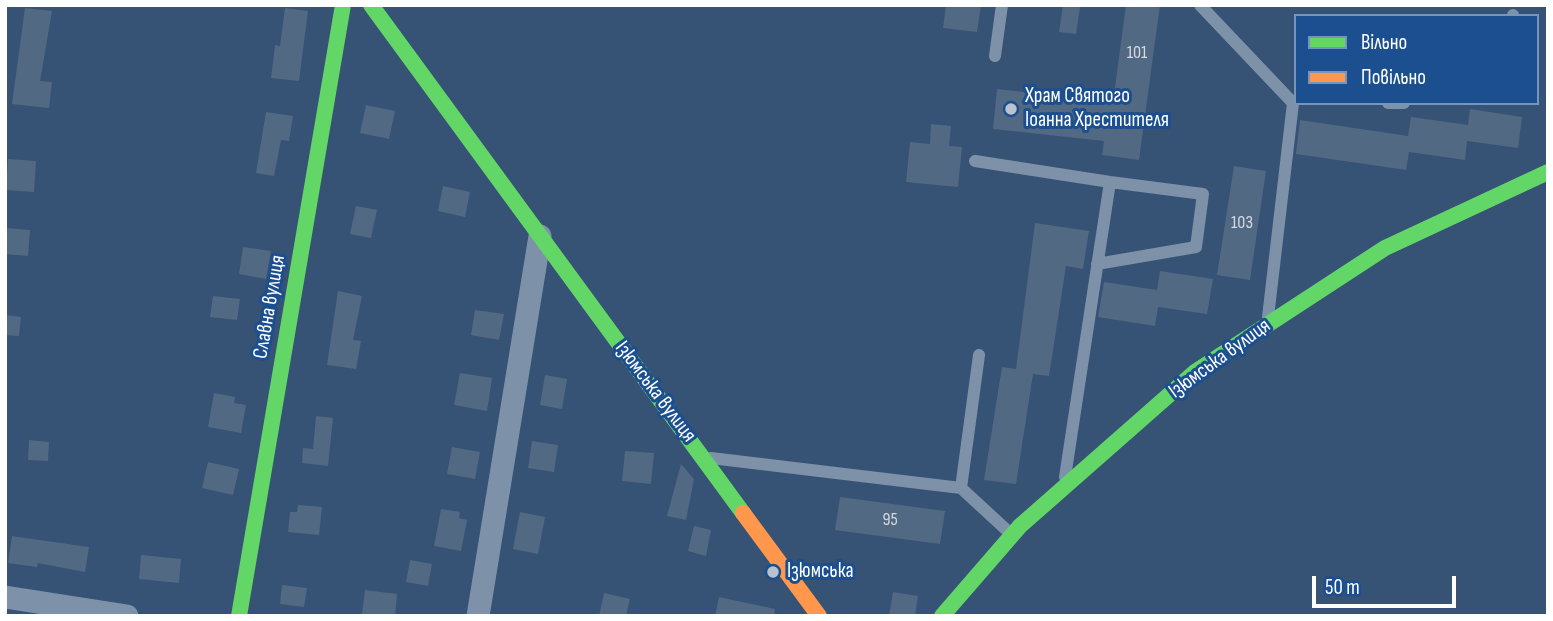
<!DOCTYPE html>
<meta charset="utf-8">
<style>
body{margin:0}
#map{position:relative;width:1553px;height:621px;overflow:hidden;background:#365274;font-family:"Sofia Sans Condensed",sans-serif}
canvas{display:block}
.frame{position:absolute;inset:0;border:7px solid #fff;pointer-events:none}
.legend{position:absolute;left:1294px;top:14px;width:245px;height:91px;box-sizing:border-box;background:#1b4f8f;border:2px solid #7695bc;margin:0;padding:9px 12px;list-style:none;font-size:21px;color:#fff}
.legend li{display:flex;align-items:center;gap:14px;height:35px}
.legend b{width:35px;border:2px solid #7695bc}
.scale{position:absolute;left:1312px;top:576px;width:144px;height:32px;box-sizing:border-box;border:4px solid #fff;border-top:0;padding-left:9px;font-size:21px;line-height:24px;white-space:nowrap;color:#fff;-webkit-text-stroke:5px #1b4f8f;paint-order:stroke}
</style>
<div id="map">
<canvas width="1553" height="621"></canvas>
<div class="frame"></div>
<ul class="legend">
<li><b style="height:9px;background:#63d668"></b>Вільно</li>
<li><b style="height:9px;background:#ff974d"></b>Повільно</li>
</ul>
<div class="scale">50 m</div>
</div>
<script>
const ctx = document.querySelector('canvas').getContext('2d');
ctx.lineJoin = 'round';
function paint(path, color) {
  ctx.fillStyle = color;
  ctx.fill(path, 'evenodd');
}
function trace(path, color, width, dash) {
  ctx.strokeStyle = color;
  ctx.lineWidth = width;
  ctx.lineCap = dash ? 'butt' : 'round';
  ctx.setLineDash(dash || []);
  ctx.stroke(path);
}
function drawText(font, color, halo, rows, align = 'center') {
  ctx.font = font + ' "Sofia Sans Condensed",sans-serif';
  ctx.lineWidth = 6;
  ctx.setLineDash([]);
  ctx.textBaseline = 'middle';
  ctx.strokeStyle = halo;
  ctx.fillStyle = color;
  for (const [text, x, y, turn = 0] of rows) {
    ctx.save();
    ctx.translate(x, y);
    ctx.rotate((+turn || 0) * Math.PI / 180);
    ctx.textAlign = isNaN(turn) ? turn : align;
    if (halo) ctx.strokeText(text, 0, 0);
    ctx.fillText(text, 0, 0);
    ctx.restore();
  }
}
const building = new Path2D(`
 M 946,5 L 981,5 L 977,32 L 943,28 Z
 M 1063,5 L 1080,7 L 1076,34 L 1059,32 Z
 M 1126,5 L 1160,5 L 1139,160 L 1102,155 L 1104,141 L 993,129 L 997,89 L 1113,102 Z
 M 25,8 L 52,11 L 40,81 L 52,82 L 49,108 L 12,104 Z
 M 285,8 L 308,11 L 299,81 L 271,78 L 275,45 L 280,46 Z
 M 366,105 L 395,111 L 389,139 L 360,133 Z
 M 1470,109 L 1522,117 L 1518,148 L 1467,141 L 1465,160 L 1409,152 L 1406,170 L 1296,154 L 1300,120 L 1408,136 L 1411,117 L 1468,125 Z
 M 266,112 L 293,116 L 289,141 L 281,140 L 274,176 L 256,173 Z
 M 931,124 L 951,126 L 949,146 L 962,147 L 958,187 L 906,182 L 910,142 L 930,144 Z
 M 8,159 L 36,161 L 34,192 L 6,190 Z
 M 1234,166 L 1266,171 L 1250,280 L 1217,275 Z
 M 443,186 L 470,192 L 465,217 L 438,211 Z
 M 356,206 L 377,210 L 371,238 L 350,234 Z
 M 1035,223 L 1089,231 L 1083,269 L 1066,266 L 1049,376 L 1033,374 L 1016,484 L 984,480 L 1002,367 L 1016,369 Z
 M 5,228 L 30,230 L 28,256 L 5,254 Z
 M 243,247 L 271,251 L 266,279 L 239,274 Z
 M 1160,271 L 1213,279 L 1207,314 L 1158,307 L 1155,326 L 1098,317 L 1104,282 L 1157,290 Z
 M 338,291 L 362,296 L 353,340 L 361,341 L 356,369 L 327,365 Z
 M 213,296 L 240,299 L 237,320 L 210,317 Z
 M 475,310 L 504,314 L 499,340 L 471,335 Z
 M 5,315 L 21,317 L 19,336 L 5,335 Z
 M 460,373 L 492,378 L 487,411 L 454,405 Z
 M 545,375 L 567,379 L 562,409 L 540,405 Z
 M 214,393 L 235,397 L 234,403 L 246,405 L 241,433 L 208,427 Z
 M 316,416 L 333,418 L 328,466 L 302,463 L 303,448 L 313,449 Z
 M 29,440 L 49,442 L 48,461 L 28,460 Z
 M 532,441 L 558,445 L 554,472 L 528,468 Z
 M 452,447 L 480,452 L 475,479 L 447,474 Z
 M 625,451 L 654,453 L 651,484 L 622,481 Z
 M 208,462 L 239,469 L 233,495 L 202,488 Z
 M 681,464 L 694,479 L 686,520 L 667,516 Z
 M 840,497 L 945,511 L 940,544 L 835,530 Z
 M 298,505 L 322,507 L 319,535 L 288,532 L 290,512 L 297,512 Z
 M 441,509 L 460,512 L 459,518 L 467,520 L 461,551 L 434,546 Z
 M 520,512 L 545,517 L 538,554 L 513,549 Z
 M 694,526 L 711,530 L 706,556 L 688,551 Z
 M 12,536 L 89,547 L 85,572 L 38,563 L 37,567 L 8,563 Z
 M 141,555 L 181,559 L 179,583 L 139,579 Z
 M 410,560 L 432,564 L 428,586 L 406,582 Z
 M 282,585 L 307,588 L 304,607 L 280,604 Z
 M 365,590 L 397,594 L 395,616 L 362,614 Z
 M 893,592 L 918,596 L 915,616 L 889,616 Z
 M 604,593 L 630,599 L 626,616 L 599,616 Z
 M 719,597 L 775,609 L 774,616 L 715,616 Z`);
const lane = new Path2D(`
 M 1200,5 L 1293,103 L 1268,317
 M 1513,16 L 1513,15
 M 995,56 L 1002,5
 M 1388,103 L 1404,103
 M 975,161 L 1110,182
 M 711,458 L 961,488 L 979,355
 M 1065,477 L 1110,182 L 1203,194 L 1196,247 L 1097,264
 M 961,488 L 1012,535`);
const street = new Path2D(`
 M 5,597 L 127,616
 M 478,616 L 540,236`);
const fast = new Path2D(`
 M 371,5 L 743,513
 M 239,616 L 343,5
 M 942,616 L 1020,526 L 1195,372 L 1385,248 L 1548,172`);
const slow = new Path2D(`
 M 743,513 L 819,616`);
const markers = [
 [1011,109,7,"#b9c2ce"],
 [773,572,7,"#b9c2ce"]
];
const numberNames = [
 ["101",1137,53],
 ["103",1242,223],
 ["95",890,520]
];
const poiNames = [
 ["Храм Святого",1025,97],
 ["Іоанна Хрестителя",1025,121],
 ["Ізюмська",787,572]
];
const streetNames = [
 ["Славна вулиця",270,307,-80],
 ["Ізюмська вулиця",1220,359,-36],
 ["Ізюмська вулиця",655,392,53]
];
paint(building, '#526984');
trace(lane, '#7d92a8', 12);
trace(street, '#7d92a8', 23);
trace(fast, '#63d668', 16);
trace(slow, '#ff974d', 16);
for (const [x, y, r, color] of markers) {
  const dot = new Path2D();
  dot.arc(x, y, r, 0, 2 * Math.PI);
  ctx.fillStyle = color;
  ctx.fill(dot);
  trace(dot, '#1b4f8f', 2.5);
}
drawText('18px', '#d4dae0', null, numberNames);
drawText('21px', '#fff', '#1b4f8f', poiNames, 'left');
drawText('21px', '#fff', '#1b4f8f', streetNames);
</script>
